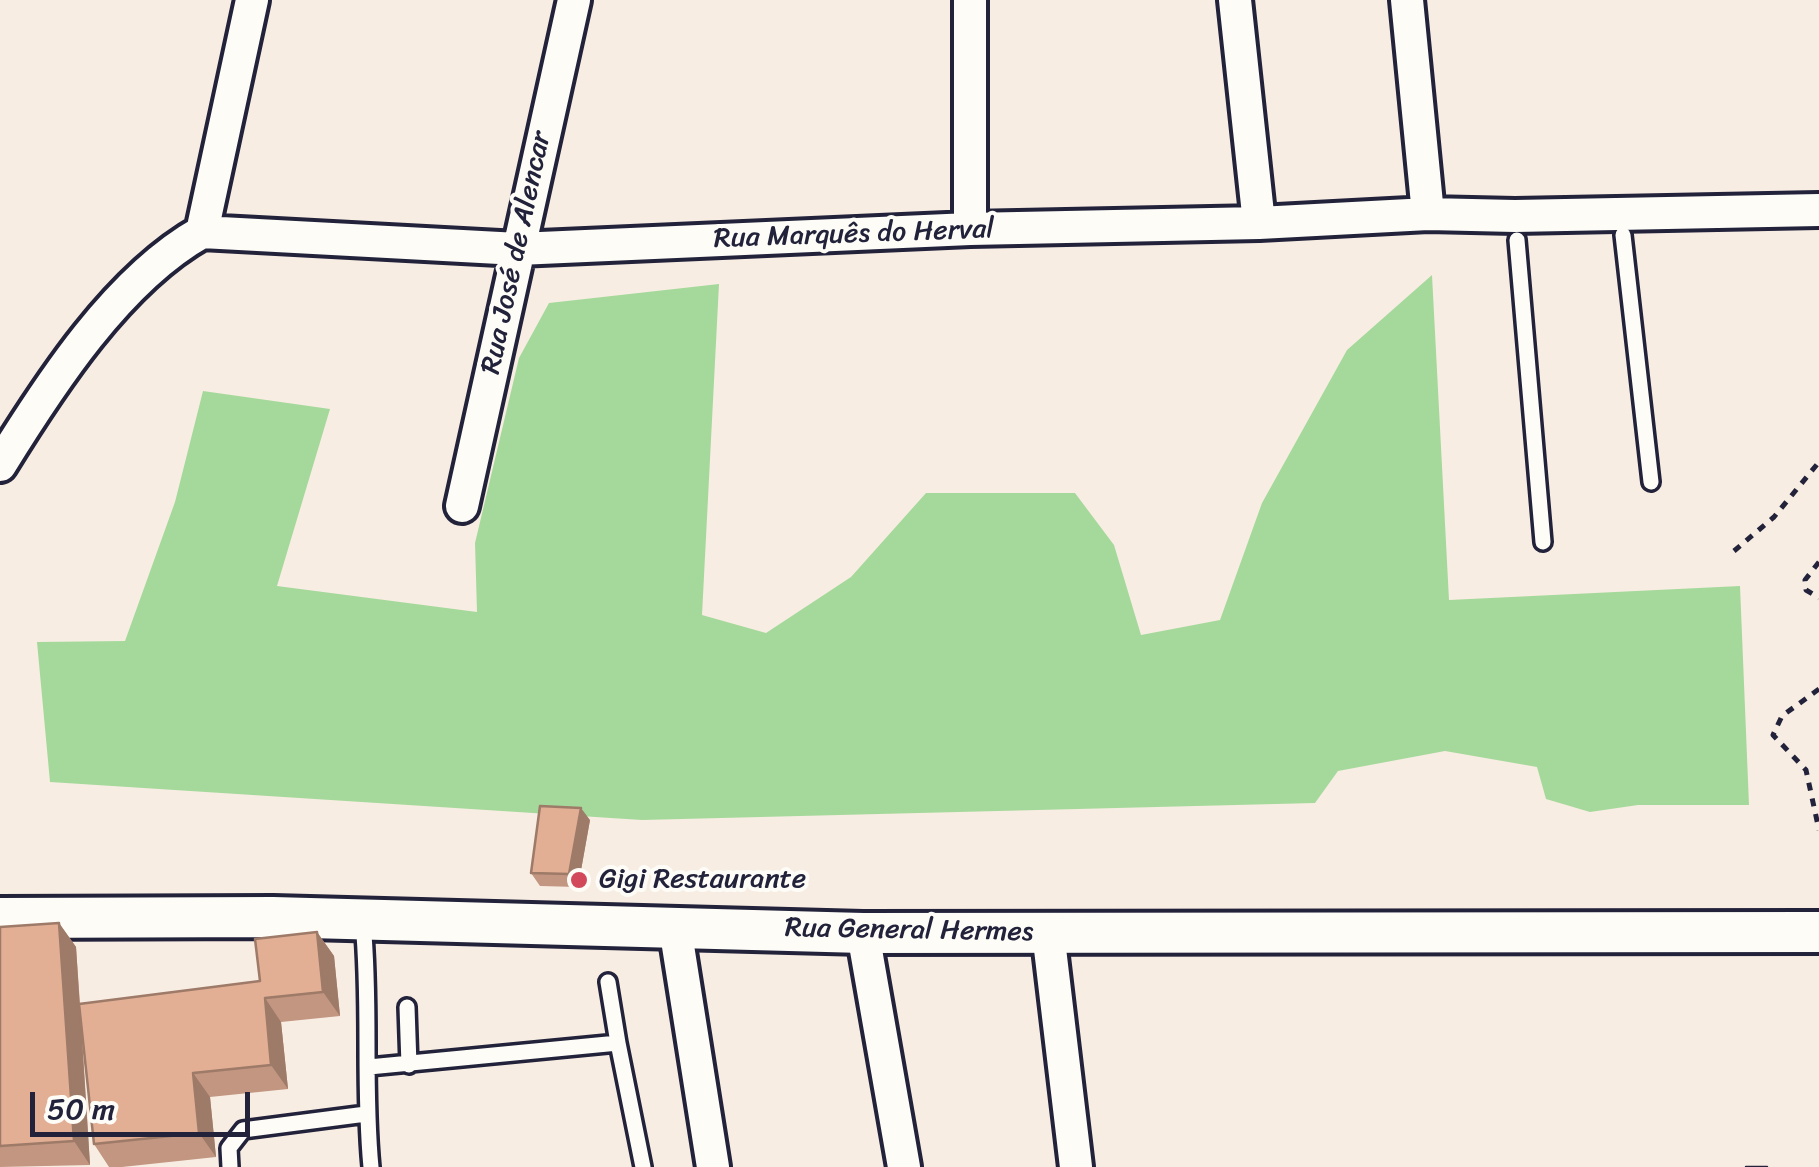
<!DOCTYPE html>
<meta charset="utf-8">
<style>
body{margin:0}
#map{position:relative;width:1819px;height:1167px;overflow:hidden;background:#f8ede3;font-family:Sriracha,sans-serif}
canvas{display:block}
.scale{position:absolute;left:30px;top:1092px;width:220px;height:45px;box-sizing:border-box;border:5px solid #22223b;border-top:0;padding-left:12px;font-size:30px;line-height:35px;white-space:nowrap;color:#22223b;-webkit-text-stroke:8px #fdfcf7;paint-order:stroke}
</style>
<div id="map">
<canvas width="1819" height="1167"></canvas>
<div class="scale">50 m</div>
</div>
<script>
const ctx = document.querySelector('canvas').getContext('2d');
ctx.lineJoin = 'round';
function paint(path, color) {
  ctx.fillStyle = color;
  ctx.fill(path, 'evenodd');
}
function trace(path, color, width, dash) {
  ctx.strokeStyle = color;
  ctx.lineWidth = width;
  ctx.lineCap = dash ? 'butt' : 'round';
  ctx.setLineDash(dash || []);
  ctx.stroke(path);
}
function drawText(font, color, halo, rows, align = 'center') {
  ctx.font = font + ' Sriracha,sans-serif';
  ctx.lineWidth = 8;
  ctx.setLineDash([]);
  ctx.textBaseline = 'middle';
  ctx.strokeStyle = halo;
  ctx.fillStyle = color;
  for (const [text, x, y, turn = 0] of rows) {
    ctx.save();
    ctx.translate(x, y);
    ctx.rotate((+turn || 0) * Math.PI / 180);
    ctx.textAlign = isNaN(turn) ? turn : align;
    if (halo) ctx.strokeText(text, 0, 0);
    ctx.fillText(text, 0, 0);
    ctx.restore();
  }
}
const green = new Path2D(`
 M 1432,275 L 1449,600 L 1740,586 L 1749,805 L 1638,805 L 1590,812 L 1546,799 L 1537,767 L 1445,751 L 1338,771 L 1315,803 L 642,820 L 50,782 L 37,642 L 125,641 L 175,502 L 203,391 L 330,409 L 277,586 L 477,612 L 475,543 L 519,358 L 549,303 L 719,284 L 702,615 L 766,633 L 851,577 L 926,493 L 1075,493 L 1114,545 L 1141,635 L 1220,620 L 1262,503 L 1347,350 Z`);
const path = new Path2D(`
 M 1734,551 L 1774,517 L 1819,462
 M 1819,562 L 1805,580 L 1806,590 L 1819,598
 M 1819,689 L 1782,716 L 1773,735 L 1806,770 L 1819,830`);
const service = new Path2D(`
 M 1623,235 L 1651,482
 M 1517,240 L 1543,542
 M 363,923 C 371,1004 363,1086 371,1167
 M 608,982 L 618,1043
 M 407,1007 L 409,1065
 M 369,1067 L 618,1043 L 643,1167
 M 230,1167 L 229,1148 L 243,1130 L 366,1114`);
const minor = new Path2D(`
 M 1235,0 L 1259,223
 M 1407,0 L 1428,214
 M 970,229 L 970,0
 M 202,232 L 252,0
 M 0,465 C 50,384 118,279 202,232 L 518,249 L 970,229 L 1259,223 L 1428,214 L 1515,216 L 1819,210
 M 462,506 L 574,0
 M 675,927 L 713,1167
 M 1048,932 L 1076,1167
 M 863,933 L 904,1167`);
const tertiary = new Path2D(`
 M 0,918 L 273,917 L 863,933 L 1819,932`);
const tram = new Path2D(`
 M 1746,1167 L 1767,1167`);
const wall = new Path2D(`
 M 590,820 L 578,887 L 540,886 L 531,873 Z
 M 59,923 L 76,947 L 80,1004 L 260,981 L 317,932 L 334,956 L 340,1016 L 281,1022 L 288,1089 L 210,1097 L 216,1157 L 122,1167 L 109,1167 L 94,1144 L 81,1019 L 90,1165 L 0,1167 L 0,927 Z`);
const shadedWall = new Path2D(`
 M 581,808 L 590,820 L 578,887 L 569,874 Z
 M 59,923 L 76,947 L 90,1165 L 74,1141 Z
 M 317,932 L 334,956 L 340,1016 L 323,992 Z
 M 265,998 L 281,1022 L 288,1089 L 271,1065 Z
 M 193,1073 L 210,1097 L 216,1157 L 199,1133 Z`);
const building = new Path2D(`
 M 540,806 L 581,808 L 569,874 L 531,873 Z
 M 59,923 L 74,1141 L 0,1146 L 0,927 Z
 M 317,932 L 323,992 L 265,998 L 271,1065 L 193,1073 L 199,1133 L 94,1144 L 79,1004 L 260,981 L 255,939 Z`);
const markers = [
 [579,880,10,"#d1495b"]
];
const streetNames = [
 ["Rua Marquês do Herval",854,235,-2],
 ["Rua José de Alencar",517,253,-78],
 ["Rua General Hermes",909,931,1]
];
const poiNames = [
 ["Gigi Restaurante",599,880]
];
paint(green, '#a5d99b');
trace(service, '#22223b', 22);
trace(minor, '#22223b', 40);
trace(tertiary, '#22223b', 48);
trace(path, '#22223b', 5, [8, 8]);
trace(service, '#fdfcf7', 15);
trace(minor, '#fdfcf7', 32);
trace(tertiary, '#fdfcf7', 40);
trace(tram, '#22223b', 2.5);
paint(wall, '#c29680');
paint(shadedWall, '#9e7a68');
paint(building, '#e2af95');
trace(building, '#9e7a68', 2.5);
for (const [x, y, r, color] of markers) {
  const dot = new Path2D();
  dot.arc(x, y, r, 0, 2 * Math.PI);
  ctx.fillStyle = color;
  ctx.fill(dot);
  trace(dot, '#fdfcf7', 4);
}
drawText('28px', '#22223b', '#fdfcf7', streetNames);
drawText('28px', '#22223b', '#fdfcf7', poiNames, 'left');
</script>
